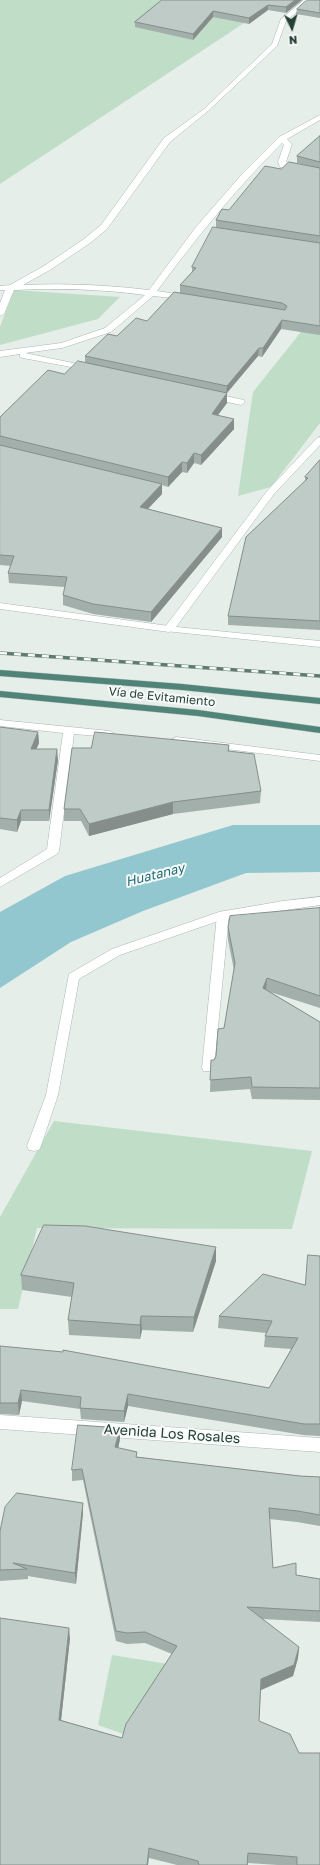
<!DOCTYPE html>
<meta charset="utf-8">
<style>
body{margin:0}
#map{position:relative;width:320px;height:1865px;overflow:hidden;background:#e6eeea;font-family:"Golos Text",sans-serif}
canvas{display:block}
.north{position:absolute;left:272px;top:8px;width:40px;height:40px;-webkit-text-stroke:3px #f6faf8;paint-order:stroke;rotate:175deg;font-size:11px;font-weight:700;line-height:16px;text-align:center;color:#263f37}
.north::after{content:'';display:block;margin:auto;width:14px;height:18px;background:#263f37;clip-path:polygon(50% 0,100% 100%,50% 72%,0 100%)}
</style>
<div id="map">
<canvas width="320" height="1865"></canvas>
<div class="north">N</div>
</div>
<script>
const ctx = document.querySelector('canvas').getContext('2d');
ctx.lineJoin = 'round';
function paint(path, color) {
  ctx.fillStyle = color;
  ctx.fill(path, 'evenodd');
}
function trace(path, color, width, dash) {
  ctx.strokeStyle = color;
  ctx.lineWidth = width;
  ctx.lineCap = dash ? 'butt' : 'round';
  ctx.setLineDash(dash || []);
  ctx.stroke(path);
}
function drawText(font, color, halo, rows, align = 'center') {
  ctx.font = font + ' "Golos Text",sans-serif';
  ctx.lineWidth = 4;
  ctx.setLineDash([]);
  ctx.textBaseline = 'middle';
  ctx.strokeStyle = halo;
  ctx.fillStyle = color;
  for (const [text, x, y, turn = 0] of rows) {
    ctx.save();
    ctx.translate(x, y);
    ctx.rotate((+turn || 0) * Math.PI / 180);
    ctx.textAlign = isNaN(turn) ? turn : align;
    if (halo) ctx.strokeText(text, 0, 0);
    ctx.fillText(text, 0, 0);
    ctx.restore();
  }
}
const green = new Path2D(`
 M 0,0 L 279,0 L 0,184 Z
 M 14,290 L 120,297 L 98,319 L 0,345 L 0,327 Z
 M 308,323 L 320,326 L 320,423 L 271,487 L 238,496 L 253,392 Z
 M 54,1121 L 312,1151 L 292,1229 L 37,1228 L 18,1309 L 0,1309 L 0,1217 Z
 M 112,1655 L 168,1664 L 126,1735 L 98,1725 Z`);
const water = new Path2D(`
 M 233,825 L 320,825 L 320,872 L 246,873 L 143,911 L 71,942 L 0,988 L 0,912 L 65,876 Z`);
const service = new Path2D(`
 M 223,911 L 229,915 L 214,1068 L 213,1071 L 203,1071 L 202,1068 L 217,915 Z`);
const minor = new Path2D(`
 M 304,0 L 311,0 L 286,21 L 277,46 L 208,111 L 170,142 L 107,229 L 90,243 L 50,270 L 23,285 C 66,283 107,285 149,290 L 196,227 L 243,173 L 279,137 L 320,115 L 320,120 L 287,139 L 292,144 L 286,162 L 320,171 L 320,175 L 280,167 L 278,162 L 284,145 L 282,143 C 235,190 196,238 157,291 L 190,296 L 190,300 L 153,296 L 111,332 L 62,348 L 25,353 L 92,367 L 92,371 L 23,358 L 20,357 L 20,354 L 0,357 L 0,351 L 61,343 L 105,328 L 145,295 C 100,289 58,288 14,290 L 4,314 L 0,316 L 0,303 L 5,290 L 0,290 L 0,286 L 10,285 L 44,266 L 84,239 L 101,225 L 164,138 L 204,109 L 272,44 L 281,19 Z
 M 212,393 L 244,400 L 245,402 L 241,405 L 209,398 L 209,394 Z
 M 0,603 L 169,626 L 174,629 L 169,632 L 0,609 Z
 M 0,720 L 110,731 L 115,734 L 110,737 L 74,734 L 59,851 L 57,854 L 0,887 L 0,878 L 47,849 L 63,733 L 0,726 Z
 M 176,737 L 320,755 L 320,761 L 172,742 L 171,740 Z
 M 320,897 L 320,905 L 224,919 L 120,955 L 79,979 L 58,1095 L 41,1146 L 39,1150 L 34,1151 L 29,1150 L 27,1146 L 46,1095 L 69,974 L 112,949 L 219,912 L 283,901 Z
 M 0,1415 L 320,1438 L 320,1452 L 0,1429 Z`);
const secondary = new Path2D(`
 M 320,437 L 320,445 L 274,494 L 176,627 L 320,641 L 320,647 L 165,631 L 164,629 L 165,627 L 268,490 L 317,438 Z`);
const trunk = new Path2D(`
 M 0,670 L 182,684 L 320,698 L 320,704 L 182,690 L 0,676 Z
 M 0,691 L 198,710 L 320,727 L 320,733 L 198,716 L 0,697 Z`);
const rail = new Path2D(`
 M 0,653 L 320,676`);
const wall = new Path2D(`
 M 162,0 L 302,0 L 286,13 L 268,10 L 249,24 L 213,17 L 193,40 L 135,27 L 135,22 Z
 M 320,0 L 320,18 L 296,14 L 297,9 Z
 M 320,136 L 320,335 L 281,329 L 262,357 L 258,356 L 227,393 L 227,403 L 218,415 L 234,429 L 201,465 L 194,463 L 187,473 L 182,472 L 168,487 L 162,485 L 162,494 L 148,509 L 222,528 L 222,537 L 151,622 L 93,614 L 63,605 L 63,595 L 65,587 L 9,583 L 8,573 L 11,566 L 0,565 L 0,417 L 64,374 L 85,363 L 85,356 L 117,336 L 147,321 L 180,293 L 180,285 L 192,272 L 192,267 L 216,228 L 216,220 L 281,169 L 305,165 L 297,163 L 297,156 Z
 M 320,460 L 320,630 L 228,625 L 228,616 L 305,481 L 305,477 Z
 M 0,727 L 38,732 L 39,743 L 36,749 L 58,760 L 49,821 L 21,821 L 17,832 L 0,829 Z
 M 229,745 L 229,751 L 261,791 L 260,803 L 173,814 L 89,836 L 81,821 L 64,821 L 64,809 L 91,748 Z
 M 320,908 L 320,1008 L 270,992 L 320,1022 L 320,1100 L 252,1099 L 250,1089 L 210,1092 L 211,1060 L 214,1060 L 216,1056 L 224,1028 L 234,970 L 228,940 L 228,927 Z
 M 216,1247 L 216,1261 L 193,1332 L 142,1330 L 140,1339 L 69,1335 L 68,1320 L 72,1297 L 22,1290 L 21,1275 Z
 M 320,1256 L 320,1436 L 303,1435 L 128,1406 L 124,1422 L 81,1419 L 80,1409 L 22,1401 L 19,1415 L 0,1414 L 0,1346 L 269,1388 L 291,1349 L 264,1347 L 265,1336 L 266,1333 L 218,1328 L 219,1316 L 305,1285 Z
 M 120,1428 L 120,1439 L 118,1448 L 137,1452 L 137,1457 L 300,1476 L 320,1477 L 320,1526 L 297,1522 L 269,1519 L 273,1568 L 296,1575 L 320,1579 L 320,1622 L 262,1619 L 299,1647 L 298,1658 L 293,1676 L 261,1690 L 259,1721 L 320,1865 L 278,1865 L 248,1863 L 248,1865 L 177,1865 L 149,1858 L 148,1865 L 0,1865 L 70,1638 L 61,1720 L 122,1738 L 172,1654 L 145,1643 L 127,1644 L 116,1641 L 83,1480 L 72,1481 L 72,1470 Z
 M 83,1503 L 83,1513 L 76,1584 L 28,1576 L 28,1579 L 0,1581 L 0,1531 Z`);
const shadedWall = new Path2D(`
 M 295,0 L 302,0 L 286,13 L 286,7 Z
 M 268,5 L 268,10 L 249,24 L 249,18 Z
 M 213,11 L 213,17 L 193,40 L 193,34 Z
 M 282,320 L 281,329 L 262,357 L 263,348 Z
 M 259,348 L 258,356 L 226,394 L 227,386 Z
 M 227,393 L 227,403 L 212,423 L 212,414 Z
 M 234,419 L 234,429 L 201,465 L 201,455 Z
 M 194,453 L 194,463 L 187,473 L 187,463 Z
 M 182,462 L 182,472 L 168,487 L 168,477 Z
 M 162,484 L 162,494 L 140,517 L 140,507 Z
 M 222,528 L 222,537 L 151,622 L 151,612 Z
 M 38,732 L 39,743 L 32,760 L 31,749 Z
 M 57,749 L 58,760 L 49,821 L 49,810 Z
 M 173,802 L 173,814 L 89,836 L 89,824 Z
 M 21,810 L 21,821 L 17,832 L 17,820 Z
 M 267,978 L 266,991 L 263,988 Z
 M 216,1247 L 216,1261 L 193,1332 L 194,1317 Z
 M 141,1316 L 142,1330 L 140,1339 L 140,1325 Z
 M 21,1390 L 22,1401 L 19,1415 L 18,1403 Z
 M 128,1394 L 128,1406 L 124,1422 L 124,1411 Z
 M 120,1428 L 120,1439 L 116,1459 L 115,1447 Z
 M 83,1503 L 83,1513 L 76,1584 L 75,1573 Z
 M 69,1628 L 70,1638 L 60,1730 L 59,1720 Z
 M 299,1647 L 298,1658 L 293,1676 L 261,1690 L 261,1679 Z
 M 149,1848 L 148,1865 L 147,1865 Z`);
const building = new Path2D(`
 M 162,0 L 295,0 L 286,7 L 268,5 L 249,18 L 213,11 L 193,34 L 135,22 Z
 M 307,0 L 320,0 L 320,13 L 297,9 Z
 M 320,136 L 320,162 L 297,156 Z
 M 289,162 L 320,168 L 320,236 L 216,220 L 222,209 L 229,210 L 265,166 L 281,169 Z
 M 213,227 L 320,243 L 320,326 L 282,320 L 263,348 L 259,348 L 227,386 L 85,356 L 108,334 L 117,336 L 136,318 L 147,321 L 174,292 L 285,310 L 287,306 L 282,303 L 180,285 L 196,268 L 192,267 Z
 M 78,361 L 227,393 L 212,414 L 234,419 L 201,455 L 194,453 L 187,463 L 182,462 L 168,477 L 0,436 L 0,417 L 48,370 L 64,374 Z
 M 0,445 L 162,484 L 140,507 L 222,528 L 151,612 L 93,604 L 63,595 L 67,577 L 8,573 L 14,556 L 0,555 Z
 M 320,460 L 320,621 L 228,616 L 246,537 L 308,478 L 305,477 Z
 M 0,727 L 38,732 L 31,749 L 57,749 L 49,810 L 21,810 L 17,820 L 0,818 Z
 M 95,732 L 229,745 L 228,751 L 254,754 L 261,791 L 173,802 L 89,824 L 80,809 L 64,809 L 72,748 L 91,748 Z
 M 320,908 L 320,996 L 267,978 L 263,988 L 320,1022 L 320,1088 L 252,1087 L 251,1077 L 210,1080 L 211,1060 L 214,1060 L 216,1056 L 218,1029 L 224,1028 L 235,963 L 228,927 L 230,916 Z
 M 44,1225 L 85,1226 L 216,1247 L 194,1317 L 141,1316 L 140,1325 L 68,1320 L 74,1283 L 21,1275 Z
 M 308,1255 L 320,1256 L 320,1424 L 304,1424 L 128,1394 L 124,1411 L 80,1408 L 81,1397 L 21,1390 L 18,1403 L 0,1403 L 0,1346 L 63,1352 L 63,1350 L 269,1388 L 298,1338 L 265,1336 L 272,1321 L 219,1316 L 263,1274 L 305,1285 Z
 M 78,1425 L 120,1428 L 115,1447 L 137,1452 L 136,1457 L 300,1476 L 320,1477 L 320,1515 L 298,1511 L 269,1508 L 273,1568 L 296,1563 L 296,1575 L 320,1579 L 320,1611 L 247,1607 L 299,1647 L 294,1665 L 261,1679 L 259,1721 L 290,1734 L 299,1753 L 320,1753 L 320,1865 L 297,1865 L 297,1857 L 248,1853 L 247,1865 L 199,1865 L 198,1861 L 149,1848 L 147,1865 L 0,1865 L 0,1618 L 69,1628 L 59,1720 L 122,1738 L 126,1724 L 177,1646 L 145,1632 L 127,1633 L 116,1631 L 82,1469 L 72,1470 Z
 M 17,1493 L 83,1503 L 75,1573 L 13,1563 L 27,1569 L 0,1570 L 0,1531 L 5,1507 Z`);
const streetNames = [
 ["Vía de Evitamiento",162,697,6]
];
const waterNames = [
 ["Huatanay",155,875,-14]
];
const nearStreetnames = [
 ["Avenida Los Rosales",172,1434,4]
];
paint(green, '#c0ddc7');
paint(water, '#92c7cf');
trace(service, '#a9b6b1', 1);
trace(minor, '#a9b6b1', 1);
trace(secondary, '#a5b9b1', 1);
trace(trunk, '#c2c9c7', 1);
paint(service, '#fff');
paint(minor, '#fff');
paint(secondary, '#fff');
paint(trunk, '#508478');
trace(rail, '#607a72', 3.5);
trace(rail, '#f6faf8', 2.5, [7]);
paint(wall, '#a3afaa');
paint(shadedWall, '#858e8b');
paint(building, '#becbc6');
trace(building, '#858e8b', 1);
drawText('12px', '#263f37', '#f6faf8', streetNames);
drawText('italic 13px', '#236c78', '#f6faf8', waterNames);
drawText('14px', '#263f37', '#f6faf8', nearStreetnames);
</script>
